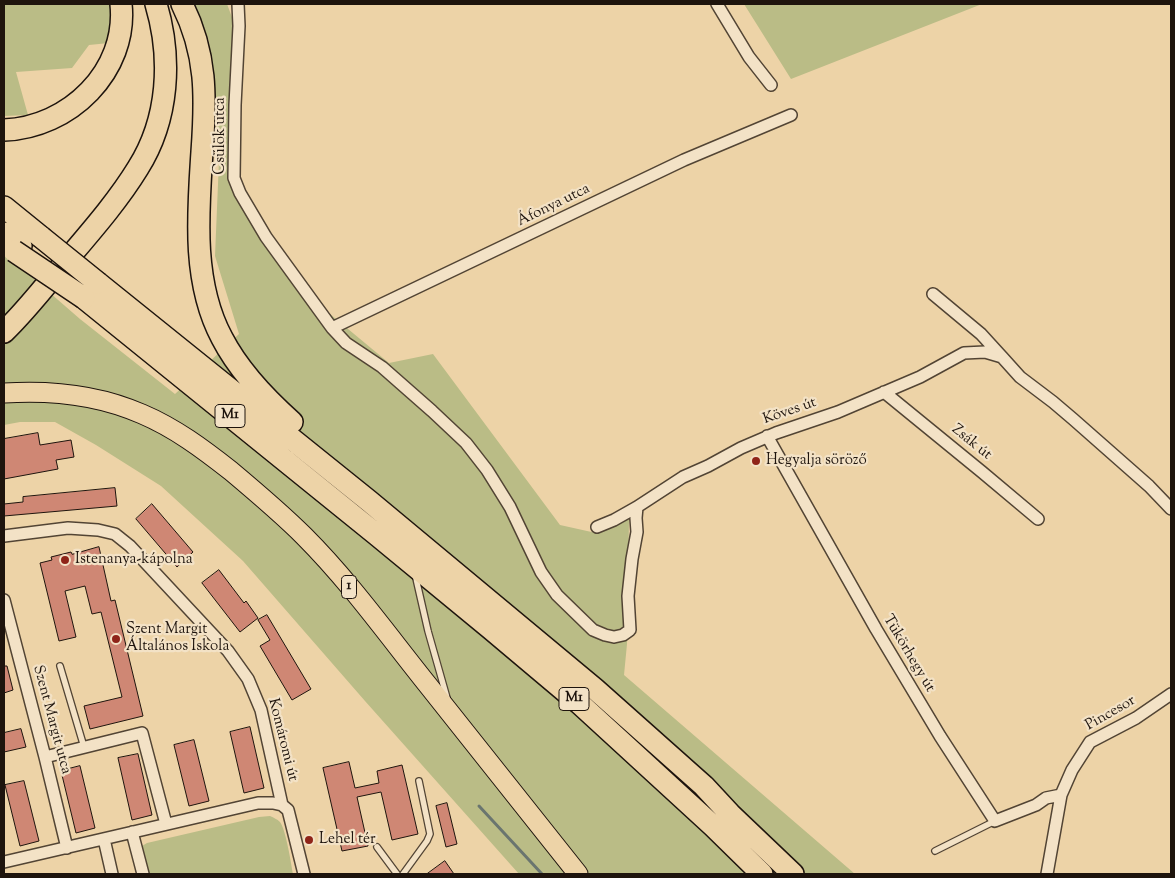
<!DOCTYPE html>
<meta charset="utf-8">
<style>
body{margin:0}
#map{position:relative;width:1175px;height:878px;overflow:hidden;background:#edd3a7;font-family:"Sorts Mill Goudy",serif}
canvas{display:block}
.frame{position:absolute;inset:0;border:5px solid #1e140d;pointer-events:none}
</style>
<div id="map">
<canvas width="1175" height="878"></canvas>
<div class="frame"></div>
</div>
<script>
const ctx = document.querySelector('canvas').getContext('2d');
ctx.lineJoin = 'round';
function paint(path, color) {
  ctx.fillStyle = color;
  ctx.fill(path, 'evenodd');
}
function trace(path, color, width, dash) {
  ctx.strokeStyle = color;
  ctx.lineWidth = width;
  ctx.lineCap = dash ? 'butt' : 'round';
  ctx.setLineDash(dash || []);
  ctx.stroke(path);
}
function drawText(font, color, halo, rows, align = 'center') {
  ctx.font = font + ' "Sorts Mill Goudy",serif';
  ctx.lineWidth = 4.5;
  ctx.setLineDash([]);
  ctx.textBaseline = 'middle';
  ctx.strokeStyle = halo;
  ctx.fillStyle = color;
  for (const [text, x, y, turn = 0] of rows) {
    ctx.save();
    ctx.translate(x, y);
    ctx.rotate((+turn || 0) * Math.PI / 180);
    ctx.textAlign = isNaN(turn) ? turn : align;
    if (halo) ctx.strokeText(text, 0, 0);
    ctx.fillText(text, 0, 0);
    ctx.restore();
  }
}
const green = new Path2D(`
 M 4,4 L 112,4 L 109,43 L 89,45 L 72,68 L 16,72 L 28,115 L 4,116 Z
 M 195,4 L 227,4 L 233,20 L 229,183 L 330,314 L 389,363 L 433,354 L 560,525 L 596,533 L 629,519 L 627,644 L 624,675 L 855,874 L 519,874 L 365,701 L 243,561 L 161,486 L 96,445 L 55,422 L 20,422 L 4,425 L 4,253 L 80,319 L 175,394 L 239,334 L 215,256 L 219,160 L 209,41 Z
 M 744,4 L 982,4 L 791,79 Z
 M 270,816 C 274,818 277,819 280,822 C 286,830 291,863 293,874 L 143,874 L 136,848 L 142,846 L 147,843 L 259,817 Z`);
const stream = new Path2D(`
 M 479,806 L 542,874`);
const building = new Path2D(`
 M 38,433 L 40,445 L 71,440 L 74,457 L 56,460 L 58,469 L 4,479 L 4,439 Z
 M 115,488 L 117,506 L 4,516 L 4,504 L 23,502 L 23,497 Z
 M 152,504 L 193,552 L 177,567 L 136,519 Z
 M 99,547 L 111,601 L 115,600 L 143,716 L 90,729 L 84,706 L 122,697 L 101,612 L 92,614 L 85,586 L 65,591 L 76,637 L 59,641 L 40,563 L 52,560 L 51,557 L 71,552 L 72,554 Z
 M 219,570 L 244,603 L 246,601 L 258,618 L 240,632 L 202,583 Z
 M 267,615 L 311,689 L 292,700 L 260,646 L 270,640 L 258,620 Z
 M 4,666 L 7,666 L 13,690 L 4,693 Z
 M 250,727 L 264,788 L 244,793 L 230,732 Z
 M 21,729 L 26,747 L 4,752 L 4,733 Z
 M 194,740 L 209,801 L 189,806 L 174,745 Z
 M 138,754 L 152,815 L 132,820 L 118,758 Z
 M 349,762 L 355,788 L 379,783 L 377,771 L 402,765 L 418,834 L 392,840 L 381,792 L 357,797 L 368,846 L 342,851 L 323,768 Z
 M 80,766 L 95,828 L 76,833 L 61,771 Z
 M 24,781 L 39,841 L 20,846 L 5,785 Z
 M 447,803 L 457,844 L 446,847 L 436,806 Z
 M 445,861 L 454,874 L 427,874 Z`);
const service = new Path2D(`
 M 415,574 L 428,631 L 447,698
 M 60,666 L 84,747
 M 377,847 L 397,874
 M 935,851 L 995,821
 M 403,874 L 427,841 L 430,834 L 419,781`);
const minor = new Path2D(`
 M 238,4 L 239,26 L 235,105 L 234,178 L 240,193 L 266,237 L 332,328 L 346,343 L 382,367 L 432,411 L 466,443 L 487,470 L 510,507 L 541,572 L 557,595 L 593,630 L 605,635 L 614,637 L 623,635 L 630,630 L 628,596 L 632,559 L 637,532 L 636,518 L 637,507
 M 717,4 L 749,57 L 771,85
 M 933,294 L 981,334 L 1002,357
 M 332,328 L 684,160 L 791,115
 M 884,392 L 982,472 L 1038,519
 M 767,436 L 876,629 L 940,736 L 995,821 L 1036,805 L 1046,798 L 1061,795
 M 597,527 L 614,520 L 637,507 L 683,477 L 708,466 L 741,448 L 776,433 L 838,412 L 920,377 L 964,353 L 985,352 L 1002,357 L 1020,377 L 1053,402 L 1073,419 L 1149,486 L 1171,509
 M 4,536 L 68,528 L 98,530 L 115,534 L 130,546 L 228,651 L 248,679 L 261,710 L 282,805 L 288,810 L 304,874
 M 4,600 L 45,757 L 67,848
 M 45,757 L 142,733 L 166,824
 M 132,832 L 143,874
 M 104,839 L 112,874
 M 4,862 L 258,803 L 273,803 L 282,805
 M 1047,874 L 1061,795 L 1072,770 L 1090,742 L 1136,718 L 1171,694`);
const primary = new Path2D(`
 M 4,393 C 50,390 99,395 142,414 C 175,428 203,449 231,471 C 256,492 281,513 304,536 C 349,581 387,634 427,684 C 477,747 528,811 578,874`);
const motorway = new Path2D(`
 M 182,4 C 207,54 206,97 202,152 C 198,213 192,282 222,338 C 239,371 265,398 292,422
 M 4,130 C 69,128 128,71 121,4
 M 4,207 L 41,237
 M 4,233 L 21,246
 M 98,283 L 369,501 L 595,689 L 704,786 L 730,814 L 793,874
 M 84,298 L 377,535 L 491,629 L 579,703 L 713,826 L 762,874
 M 4,332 C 28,309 49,281 71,255 C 94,228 119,199 138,168 C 169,119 172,58 156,4`);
const motorwayBridge = new Path2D(`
 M 41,237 L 98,283
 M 14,251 L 84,298`);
const markers = [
 [756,461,5,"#8f2418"],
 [65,560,5,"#8f2418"],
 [116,639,5,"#8f2418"],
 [309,840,5,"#8f2418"]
];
const shields = [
 [230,416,30],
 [349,587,15],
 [574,699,30]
];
const shieldNames = [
 ["M1",230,416],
 ["1",349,587],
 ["M1",574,699]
];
const streetNames = [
 ["Csülök utca",221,136,-90],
 ["Áfonya utca",554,206,-26],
 ["Köves út",790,412,-19],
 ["Zsák út",971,443,39],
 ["Tükörhegy út",908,654,59],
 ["Pincesor",1111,714,-30],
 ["Szent Margit utca",51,720,75],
 ["Komáromi út",282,740,76]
];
const poiNames = [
 ["Hegyalja söröző",766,461],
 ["Istenanya-kápolna",75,560],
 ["Szent Margit",126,630],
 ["Általános Iskola",126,647],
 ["Lehel tér",319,840]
];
paint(green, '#babc86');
trace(stream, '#6a756f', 3);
paint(building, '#cf8774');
trace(building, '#1e140d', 1);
trace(service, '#524434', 8);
trace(minor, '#524434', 14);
trace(primary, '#1e140d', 21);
trace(motorway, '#1e140d', 24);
trace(service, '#f3e2c6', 5.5);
trace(minor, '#f3e2c6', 11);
trace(primary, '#edd3a7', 19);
trace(motorway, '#edd3a7', 21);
trace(motorwayBridge, '#1e140d', 24, []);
trace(motorwayBridge, '#edd3a7', 21);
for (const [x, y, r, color] of markers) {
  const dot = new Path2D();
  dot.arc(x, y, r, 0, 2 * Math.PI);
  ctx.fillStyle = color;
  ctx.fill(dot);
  trace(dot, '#f3e2c6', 2);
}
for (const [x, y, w] of shields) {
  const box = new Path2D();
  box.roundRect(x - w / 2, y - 11.5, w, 23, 4);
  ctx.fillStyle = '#f3e2c6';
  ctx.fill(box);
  trace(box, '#1e140d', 1);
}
drawText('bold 14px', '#1e140d', null, shieldNames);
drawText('15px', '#1e140d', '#f3e2c6', streetNames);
drawText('15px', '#1e140d', '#f3e2c6', poiNames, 'left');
</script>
